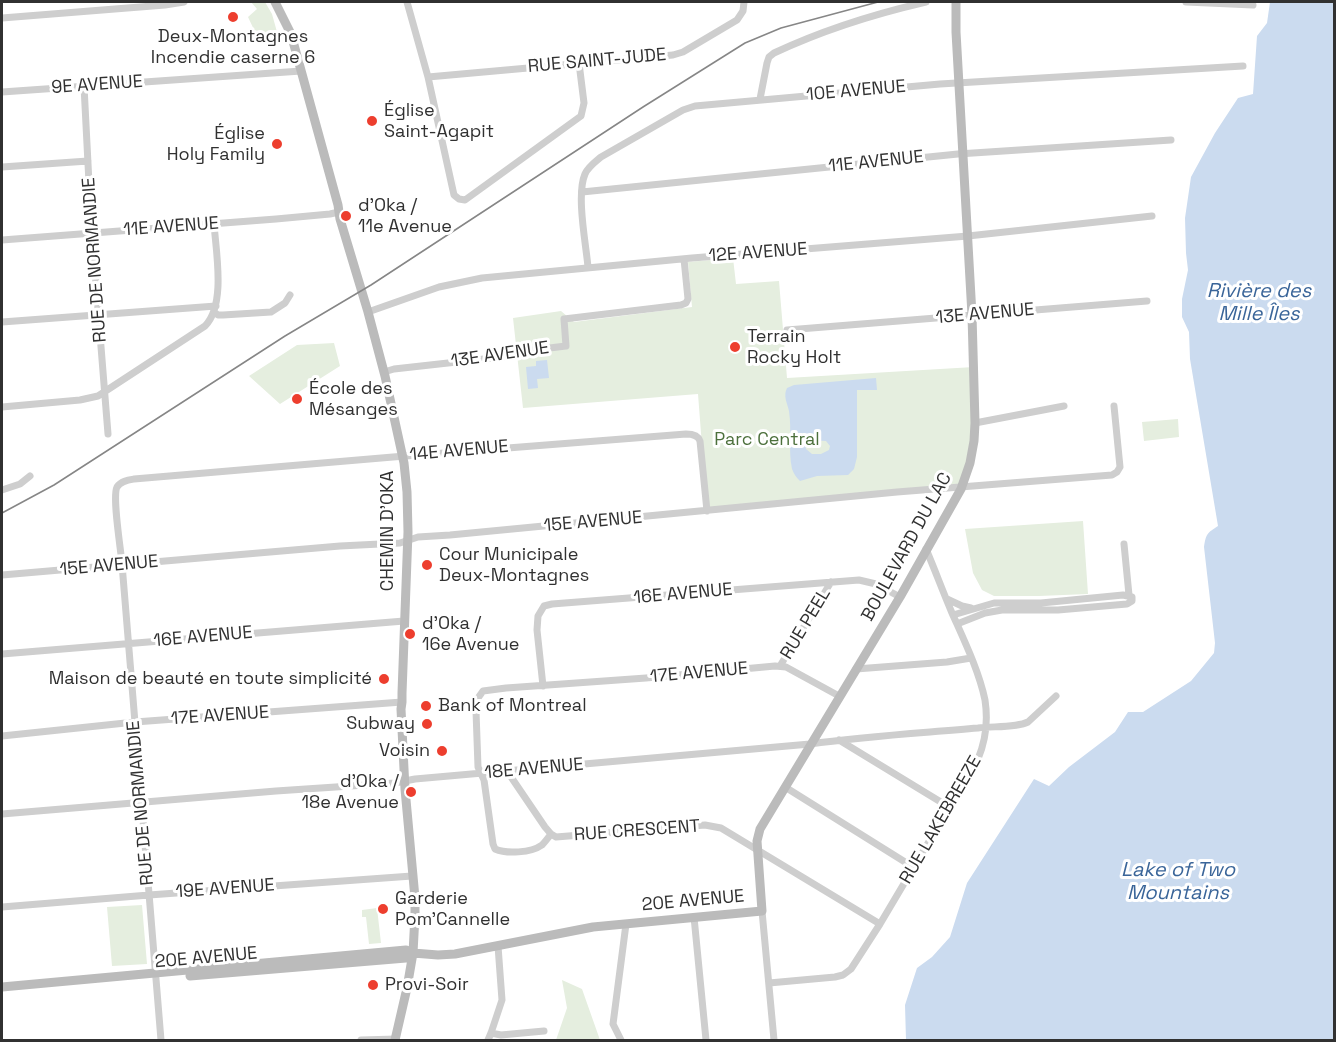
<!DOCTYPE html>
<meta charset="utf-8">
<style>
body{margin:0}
#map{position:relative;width:1336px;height:1042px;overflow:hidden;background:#fff;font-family:"Space Grotesk",sans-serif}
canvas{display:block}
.frame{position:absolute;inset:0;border:3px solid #313131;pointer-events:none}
</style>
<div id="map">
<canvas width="1336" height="1042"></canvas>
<div class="frame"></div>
</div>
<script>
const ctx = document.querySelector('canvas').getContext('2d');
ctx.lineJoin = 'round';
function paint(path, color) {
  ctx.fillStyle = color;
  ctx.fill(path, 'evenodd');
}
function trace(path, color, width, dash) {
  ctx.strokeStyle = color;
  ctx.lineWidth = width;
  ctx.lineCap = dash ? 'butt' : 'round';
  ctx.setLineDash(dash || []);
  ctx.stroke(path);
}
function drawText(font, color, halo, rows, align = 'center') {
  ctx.font = font + ' "Space Grotesk",sans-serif';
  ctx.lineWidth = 6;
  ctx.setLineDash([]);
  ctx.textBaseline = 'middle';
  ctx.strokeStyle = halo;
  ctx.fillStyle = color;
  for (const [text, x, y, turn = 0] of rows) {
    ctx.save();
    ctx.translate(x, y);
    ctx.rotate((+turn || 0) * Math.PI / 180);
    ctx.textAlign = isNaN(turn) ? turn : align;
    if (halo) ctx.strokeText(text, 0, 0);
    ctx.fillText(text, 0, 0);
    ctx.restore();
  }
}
const green = new Path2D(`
 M 251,2 L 265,2 L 272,14 L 277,32 L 257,36 L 248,17 L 257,9 Z
 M 733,258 L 736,284 L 779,281 L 787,378 L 974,367 L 974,441 L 964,486 L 707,511 L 698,394 L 523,408 L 513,318 L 561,311 L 574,322 L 692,307 L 688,262 Z
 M 334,343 L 340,366 L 280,404 L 249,376 L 297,345 Z
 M 1178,419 L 1179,437 L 1144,441 L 1142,422 Z
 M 1083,521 L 1088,594 L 1039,596 L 994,596 L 982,590 L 973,573 L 965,529 Z
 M 142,905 L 147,964 L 112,966 L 107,907 Z
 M 377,908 L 381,943 L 369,944 L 366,917 L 362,917 L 362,910 Z
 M 562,980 L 582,989 L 600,1040 L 556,1040 L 567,1008 Z`);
const water = new Path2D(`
 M 1270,2 L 1334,2 L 1334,1040 L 906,1040 L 905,1005 L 917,968 L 932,957 L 950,937 L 967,883 L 1034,779 L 1049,786 L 1069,767 L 1115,732 L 1128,712 L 1143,712 L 1191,681 L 1214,653 L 1215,643 L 1204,547 C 1206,534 1207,533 1218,526 L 1190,359 L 1189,332 L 1182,317 L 1182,299 L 1188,270 L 1186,253 L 1185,218 L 1191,177 L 1215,133 L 1238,98 L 1253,94 L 1257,36 L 1267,23 Z
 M 547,360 L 549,378 L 537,379 L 538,388 L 528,389 L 526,367 L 536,366 L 536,361 Z
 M 876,378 L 877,390 L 857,390 L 857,457 L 854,469 L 848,475 L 817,476 L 800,481 C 796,477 794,474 792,469 C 788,450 792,430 789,411 C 787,402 783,396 787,388 L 794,385 ZM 807,440 L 826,441 L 830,446 L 829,450 L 821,454 L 812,454 L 806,449 L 805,443 Z`);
const street = new Path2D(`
 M 407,2 L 428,77 L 454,195 L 459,199 L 465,200 L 581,116 L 584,103 L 579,63
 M 1186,2 L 1253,5
 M 2,18 L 165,5 L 184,2
 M 428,77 L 673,55 L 683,52 L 737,20 L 743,11 L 744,2
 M 84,86 L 91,222 L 108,434
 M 2,92 L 301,71
 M 760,99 L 767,63 L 769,57 L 774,53 C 823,30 874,14 926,2
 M 2,167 L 88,161
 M 582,192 L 958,154 L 1171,140
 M 2,240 L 276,219 L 330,214 L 339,212
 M 588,267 C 586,244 576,195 585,174 C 588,167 595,162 601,157 L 683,110 L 695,106 L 940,84 L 1243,66
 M 214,312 L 218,315 L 223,315 L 271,312 L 285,303 L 290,295
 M 368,312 L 439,287 L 482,278 L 692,258 L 968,236 L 1152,216
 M 2,322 L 216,306
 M 787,330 L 1147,301
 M 384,372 L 394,369 L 502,357 L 533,350 L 566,346 L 564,319 L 681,305 L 686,303 L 688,299 L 684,259
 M 2,407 L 80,400 L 98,396 L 205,326 C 226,305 216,252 214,224
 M 975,423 L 1064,406
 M 2,490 L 20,484 L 30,476
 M 1124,544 L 1129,595
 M 2,575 L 340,546 L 400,543 L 418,537 L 450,535 L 897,492 L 1112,475 L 1117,472 L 1120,467 L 1114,406
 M 947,599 L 962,606 L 971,608
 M 953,615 L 994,603 L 1041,603 L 1123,595 L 1132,597 L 1132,601 L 1127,604 L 1058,610 L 1002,610 L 985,613 L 957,624
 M 2,654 L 404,621
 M 780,666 L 831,582
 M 856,669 L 947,662 L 971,658
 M 543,686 L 537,630 L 538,616 L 544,606 L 552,604 L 859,580 L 876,584 L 900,597
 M 2,736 L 135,722 L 402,702
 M 839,740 L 949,807
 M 507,771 L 545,827 L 551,834 L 556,837 L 705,825 L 721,828 L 880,924
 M 785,787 L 913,867
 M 2,814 L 276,791 L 395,783 L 415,779 L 810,744 C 866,736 922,733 978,728 C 992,726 1016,728 1028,722 L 1056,696
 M 551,834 C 548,838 545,842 542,845 C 531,853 506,854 495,849 L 493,844 L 484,780 L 478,767 L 476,711 L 478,698 L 483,691 L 506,688 L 646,678 L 775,666 L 786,667 L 839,696
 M 2,907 L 149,895 L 412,876
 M 762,911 L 774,1040
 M 694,917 L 706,1040
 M 769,983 L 835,977 L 843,975 L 851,969 L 880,924 L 978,759 C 986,740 988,720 985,700 C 979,671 964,640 952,613 C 943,592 935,570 926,549
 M 491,1033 L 501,1035 L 544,1031
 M 161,1040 L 122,564 C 121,550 112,497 117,487 C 121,481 128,480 134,479 L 393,457 L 686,434 C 692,434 698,435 700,441 L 707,511
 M 361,1040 L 396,1039
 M 488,1040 L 491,1033 L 502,1000 L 498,946
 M 621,1040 L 613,1024 L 626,924`);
const secondary = new Path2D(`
 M 275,2 L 291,34 L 338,205 L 340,219 L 368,312 L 385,376 L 404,463 L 407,492 L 408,532 L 402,693 L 402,702 L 401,709 L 405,789 L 415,898 L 415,915 L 413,953 L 407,988 L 395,1040
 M 190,976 L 406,958 L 413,953
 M 2,987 L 406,950 L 413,953 L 438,955 L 455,954 L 593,927 L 762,911 L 757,841 L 760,829 L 900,597 L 961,489 L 970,463 L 974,441 L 975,423 L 972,315 L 956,32 L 956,2`);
const tram = new Path2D(`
 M 2,513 L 54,485 L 285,336 L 371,285 L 643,107 L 745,43 L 781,28 L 878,2`);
const markers = [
 [233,17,6,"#ed3e2e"],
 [372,121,6,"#ed3e2e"],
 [277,144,6,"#ed3e2e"],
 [346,216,6,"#ed3e2e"],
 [735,347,6,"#ed3e2e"],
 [297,399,6,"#ed3e2e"],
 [427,565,6,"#ed3e2e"],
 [410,634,6,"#ed3e2e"],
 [384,679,6,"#ed3e2e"],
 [426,706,6,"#ed3e2e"],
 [427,724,6,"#ed3e2e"],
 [442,751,6,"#ed3e2e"],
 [411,792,6,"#ed3e2e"],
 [383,909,6,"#ed3e2e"],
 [373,985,6,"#ed3e2e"]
];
const poiNames = [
 ["Deux-Montagnes",233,37,"center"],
 ["Incendie caserne 6",233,58,"center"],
 ["Église",384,111],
 ["Saint-Agapit",384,132],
 ["Église",265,134,"right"],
 ["Holy Family",265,155,"right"],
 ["d'Oka /",358,206],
 ["11e Avenue",358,227],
 ["Terrain",747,337],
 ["Rocky Holt",747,358],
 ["École des",309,389],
 ["Mésanges",309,410],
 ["Cour Municipale",439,555],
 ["Deux-Montagnes",439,576],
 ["d'Oka /",422,624],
 ["16e Avenue",422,645],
 ["Maison de beauté en toute simplicité",372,679,"right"],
 ["Bank of Montreal",438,706],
 ["Subway",415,724,"right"],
 ["Voisin",430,751,"right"],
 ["d'Oka /",399,782,"right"],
 ["18e Avenue",399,803,"right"],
 ["Garderie",395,899],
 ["Pom'Cannelle",395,920],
 ["Provi-Soir",385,985]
];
const streetNames = [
 ["RUE SAINT-JUDE",597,61,-5],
 ["9E AVENUE",97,85,-4],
 ["10E AVENUE",856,91,-5],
 ["11E AVENUE",876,162,-6],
 ["11E AVENUE",171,227,-4],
 ["12E AVENUE",758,253,-4],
 ["RUE DE NORMANDIE",95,260,-94],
 ["13E AVENUE",985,314,-5],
 ["13E AVENUE",500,355,-8],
 ["14E AVENUE",459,451,-5],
 ["15E AVENUE",593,522,-5],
 ["CHEMIN D'OKA",388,531,-90],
 ["BOULEVARD DU LAC",907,547,-61],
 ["15E AVENUE",109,566,-5],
 ["16E AVENUE",683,594,-5],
 ["RUE PEEL",806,624,-59],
 ["16E AVENUE",203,637,-5],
 ["17E AVENUE",699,673,-5],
 ["17E AVENUE",220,716,-4],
 ["18E AVENUE",534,769,-5],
 ["RUE DE NORMANDIE",141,803,-95],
 ["RUE LAKEBREEZE",941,820,-60],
 ["RUE CRESCENT",637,831,-4],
 ["19E AVENUE",225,889,-4],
 ["20E AVENUE",693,901,-5],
 ["20E AVENUE",206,958,-5]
];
const parkNames = [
 ["Parc Central",767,440]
];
const waterNames = [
 ["Rivière des",1259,292],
 ["Mille Îles",1259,315],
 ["Lake of Two",1178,871],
 ["Mountains",1178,894]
];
paint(green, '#e5eedf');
paint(water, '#cbdbef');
trace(street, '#cecece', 7);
trace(secondary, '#bbb', 9);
trace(tram, '#868686', 1.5);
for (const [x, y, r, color] of markers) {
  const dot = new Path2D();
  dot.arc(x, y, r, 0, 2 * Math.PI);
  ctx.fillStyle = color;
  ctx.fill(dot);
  trace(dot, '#fff', 2);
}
drawText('18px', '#313131', '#fff', poiNames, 'left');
drawText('18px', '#313131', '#fff', streetNames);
drawText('18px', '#4c703c', '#fff', parkNames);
drawText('italic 20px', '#3a6599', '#fff', waterNames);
</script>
